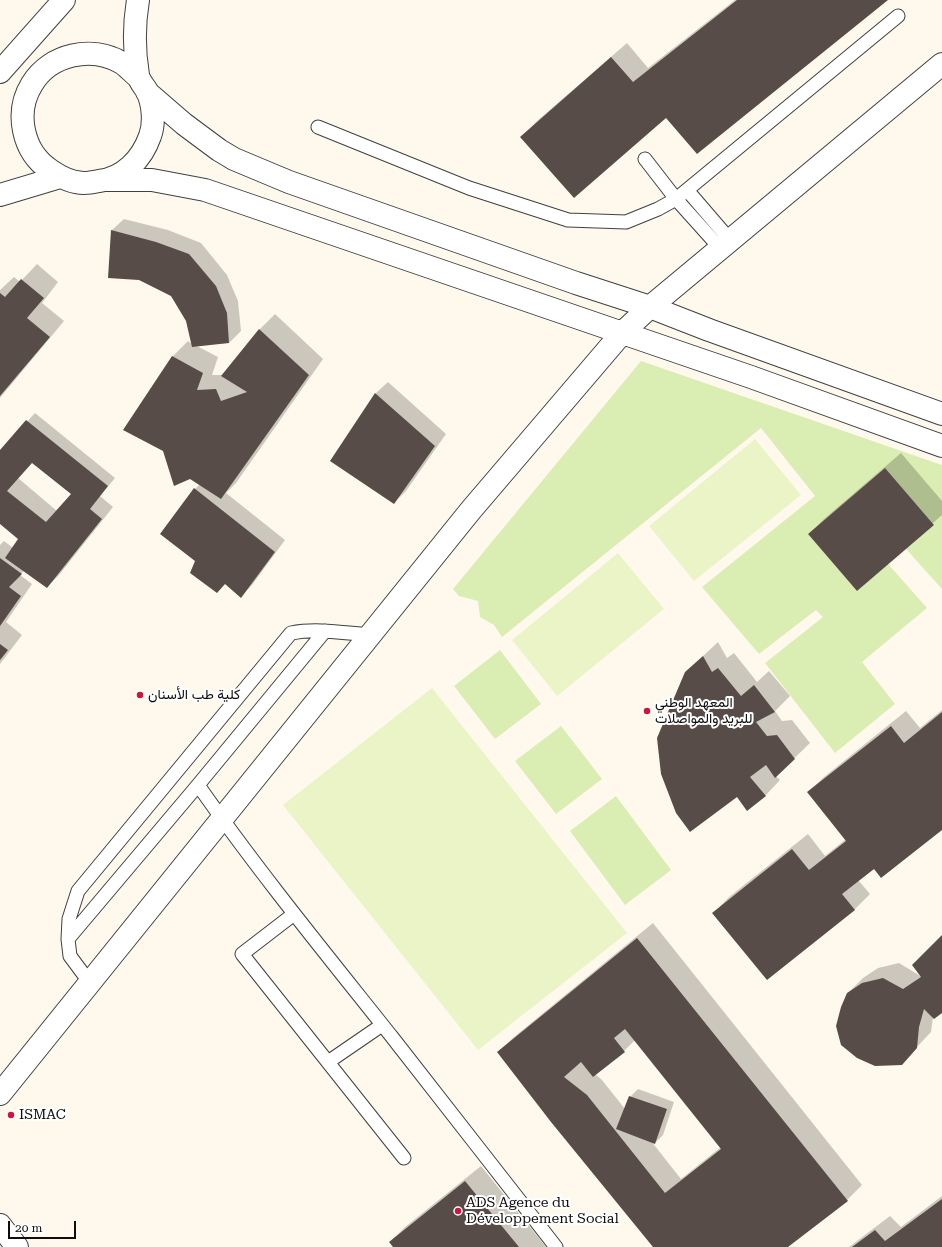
<!DOCTYPE html>
<meta charset="utf-8">
<style>
body{margin:0}
#map{position:relative;width:942px;height:1247px;overflow:hidden;background:#fff9ed;font-family:"Roboto Serif",serif}
canvas{display:block}
.scale{position:absolute;left:8px;top:1221px;width:68px;height:18px;box-sizing:border-box;border:2px solid #0d0d0d;border-top:0;padding-left:5px;font-size:12px;line-height:14px;white-space:nowrap;color:#0d0d0d;-webkit-text-stroke:3px #fff;paint-order:stroke}
</style>
<div id="map">
<canvas width="942" height="1247"></canvas>
<div class="scale">20 m</div>
</div>
<script>
const ctx = document.querySelector('canvas').getContext('2d');
ctx.lineJoin = 'round';
function paint(path, color) {
  ctx.fillStyle = color;
  ctx.fill(path, 'evenodd');
}
function trace(path, color, width, dash) {
  ctx.strokeStyle = color;
  ctx.lineWidth = width;
  ctx.lineCap = dash ? 'butt' : 'round';
  ctx.setLineDash(dash || []);
  ctx.stroke(path);
}
function drawText(font, color, halo, rows, align = 'center') {
  ctx.font = font + ' "Roboto Serif",Vazirmatn,serif';
  ctx.lineWidth = 4;
  ctx.setLineDash([]);
  ctx.textBaseline = 'middle';
  ctx.strokeStyle = halo;
  ctx.fillStyle = color;
  for (const [text, x, y, turn = 0] of rows) {
    ctx.save();
    ctx.translate(x, y);
    ctx.rotate((+turn || 0) * Math.PI / 180);
    ctx.textAlign = isNaN(turn) ? turn : align;
    if (halo) ctx.strokeText(text, 0, 0);
    ctx.fillText(text, 0, 0);
    ctx.restore();
  }
}
const green = new Path2D(`
 M 641,361 L 942,465 L 942,589 L 906,549 L 934,525 L 885,468 L 808,534 L 857,591 L 888,564 L 927,608 L 862,662 L 895,704 L 835,753 L 765,663 L 823,617 L 816,610 L 759,654 L 702,587 L 815,496 L 761,428 L 502,637 L 494,625 L 480,617 L 478,601 L 459,596 L 453,589 Z
 M 500,650 L 541,704 L 495,739 L 454,686 Z
 M 561,726 L 602,779 L 556,814 L 515,761 Z
 M 616,796 L 671,870 L 625,905 L 570,831 Z`);
const pitch = new Path2D(`
 M 755,439 L 801,495 L 694,581 L 649,526 Z
 M 618,553 L 664,609 L 557,696 L 512,640 Z
 M 432,688 L 627,933 L 478,1050 L 283,805 Z`);
const shadow = new Path2D(`
 M 735,0 L 887,0 L 666,117 L 522,137 L 537,121 L 627,43 L 648,68 Z
 M 124,219 L 168,230 L 201,243 L 227,275 L 238,301 L 241,331 L 229,343 L 195,345 L 218,357 L 212,375 L 223,375 L 260,329 L 275,314 L 323,359 L 236,483 L 226,493 L 285,540 L 252,585 L 241,596 L 196,560 L 195,489 L 200,484 L 163,450 L 172,357 L 188,341 L 192,344 L 187,320 L 171,296 L 139,279 L 109,277 L 112,230 Z
 M 37,264 L 58,282 L 42,303 L 64,321 L 0,398 L 0,290 L 14,277 L 20,282 Z
 M 388,382 L 446,434 L 406,491 L 394,503 L 331,461 L 376,393 Z
 M 35,413 L 115,478 L 100,496 L 113,507 L 59,575 L 47,587 L 24,571 L 20,575 L 32,584 L 6,622 L 22,635 L 0,664 L 0,545 L 4,541 L 13,548 L 20,539 L 0,522 L 0,452 ZM 32,462 L 72,494 L 57,511 L 18,478 Z
 M 901,453 L 942,501 L 942,515 L 857,590 L 809,534 L 824,519 Z
 M 718,642 L 727,658 L 734,653 L 757,682 L 769,671 L 790,696 L 775,711 L 782,721 L 792,720 L 810,743 L 776,776 L 780,780 L 765,796 L 747,809 L 686,672 Z
 M 942,710 L 942,829 L 874,868 L 858,880 L 870,894 L 855,909 L 767,979 L 714,913 L 729,897 L 808,834 L 825,856 L 846,839 L 808,792 L 824,777 L 906,711 L 920,728 Z
 M 653,923 L 862,1185 L 847,1200 L 786,1247 L 654,1247 L 498,1052 L 514,1037 ZM 635,1040 L 721,1147 L 681,1179 L 651,1141 L 655,1143 L 663,1135 L 674,1102 L 638,1089 L 630,1097 L 625,1109 L 602,1080 L 595,1074 L 624,1051 Z
 M 942,936 L 942,1012 L 933,1017 L 931,1032 L 901,1064 L 848,993 L 863,978 L 878,968 L 899,963 L 922,977 Z
 M 481,1166 L 546,1247 L 394,1247 L 390,1242 L 405,1227 Z
 M 942,1196 L 942,1247 L 849,1247 L 890,1216 L 901,1227 Z`);
const building = new Path2D(`
 M 737,0 L 888,0 L 697,154 L 666,118 L 574,198 L 520,137 L 611,57 L 633,82 Z
 M 111,230 L 156,242 L 189,254 L 216,286 L 227,313 L 229,343 L 192,347 L 186,321 L 171,296 L 139,280 L 108,278 Z
 M 21,279 L 44,298 L 27,318 L 50,337 L 0,396 L 0,293 L 5,297 Z
 M 259,329 L 309,375 L 221,499 L 190,479 L 174,486 L 163,451 L 123,430 L 172,356 L 203,373 L 197,390 L 216,389 L 221,401 L 247,392 L 221,376 Z
 M 375,393 L 435,446 L 394,504 L 330,461 Z
 M 26,420 L 108,486 L 90,509 L 102,519 L 47,588 L 5,558 L 18,539 L 0,524 L 0,450 ZM 32,463 L 71,494 L 46,522 L 7,491 Z
 M 885,468 L 934,525 L 857,591 L 808,534 Z
 M 194,488 L 275,552 L 241,598 L 225,584 L 217,593 L 190,573 L 195,561 L 160,534 Z
 M 0,558 L 22,574 L 9,587 L 21,596 L 0,626 Z
 M 0,644 L 8,650 L 0,660 Z
 M 703,656 L 712,672 L 718,668 L 741,696 L 754,685 L 775,712 L 756,722 L 767,736 L 777,735 L 795,759 L 775,778 L 766,765 L 750,777 L 766,796 L 747,811 L 737,797 L 690,832 L 676,813 L 661,774 L 657,738 L 685,672 Z
 M 942,712 L 942,830 L 881,878 L 874,869 L 842,894 L 855,910 L 767,980 L 712,913 L 792,849 L 809,870 L 846,841 L 807,792 L 891,726 L 904,743 Z
 M 942,935 L 942,1013 L 934,1019 L 924,1009 L 919,1027 L 917,1048 L 902,1065 L 875,1066 L 857,1058 L 841,1045 L 836,1026 L 841,1007 L 847,993 L 862,983 L 883,978 L 903,989 L 921,977 L 912,965 Z
 M 637,938 L 848,1201 L 788,1247 L 653,1247 L 551,1122 L 497,1052 ZM 625,1029 L 721,1149 L 665,1193 L 587,1095 L 564,1077 L 581,1062 L 593,1077 L 625,1052 L 614,1038 Z
 M 629,1096 L 667,1109 L 655,1144 L 616,1129 Z
 M 465,1181 L 519,1247 L 393,1247 L 389,1242 Z
 M 942,1199 L 942,1247 L 852,1247 L 875,1230 L 885,1241 Z`);
const lane = new Path2D(`
 M 318,127 L 469,188 L 568,220 L 626,222 L 658,209 L 676,199 L 898,16
 M 645,159 L 676,199 L 720,248
 M 687,190 L 730,240
 M 198,785 C 259,872 326,954 392,1037 C 447,1107 501,1177 556,1247
 M 294,914 L 242,954 L 404,1158
 M 68,939 L 198,785 L 325,631
 M 90,983 L 70,956 L 68,939 L 69,919 L 78,891 L 291,633 C 317,628 344,633 370,635
 M 328,1062 L 382,1025`);
const street = new Path2D(`
 M 0,72 L 64,0
 M 138,77 C 133,73 128,67 122,63 C 92,45 50,54 32,84 C 14,113 23,152 50,170 C 60,177 72,183 84,183 C 89,183 94,182 99,181 C 124,178 142,159 150,136 C 155,123 153,103 147,91 C 144,86 139,81 138,75 C 134,51 134,24 138,0
 M 147,92 L 184,124 L 219,150 L 234,159 L 289,182 L 576,283 L 650,307 L 709,330 L 942,414
 M 108,180 L 152,180 L 205,190 L 751,377 L 942,446
 M 0,195 L 60,177
 M 0,1094 L 471,510 L 622,333 L 650,307 L 942,64
 M 0,1225 L 17,1247`);
const markers = [
 [140,695,4,"#cb183a"],
 [647,711,4,"#cb183a"],
 [11,1115,4,"#cb183a"],
 [458,1211,4,"#cb183a"]
];
const poiNames = [
 ["كلية طب الأسنان",148,695],
 ["المعهد الوطني",655,703],
 ["للبريد والمواصلات",655,719],
 ["ISMAC",19,1115],
 ["ADS Agence du",466,1203],
 ["Développement Social",466,1219]
];
paint(green, '#daeeb3');
paint(pitch, '#ebf4c6');
paint(shadow, '#0003');
paint(building, '#574c48');
trace(lane, '#404040', 15);
trace(street, '#404040', 24);
trace(lane, '#fff', 13);
trace(street, '#fff', 22);
for (const [x, y, r, color] of markers) {
  const dot = new Path2D();
  dot.arc(x, y, r, 0, 2 * Math.PI);
  ctx.fillStyle = color;
  ctx.fill(dot);
  trace(dot, '#fff', 1.5);
}
drawText('14px', '#0d0d0d', '#fff', poiNames, 'left');
</script>
